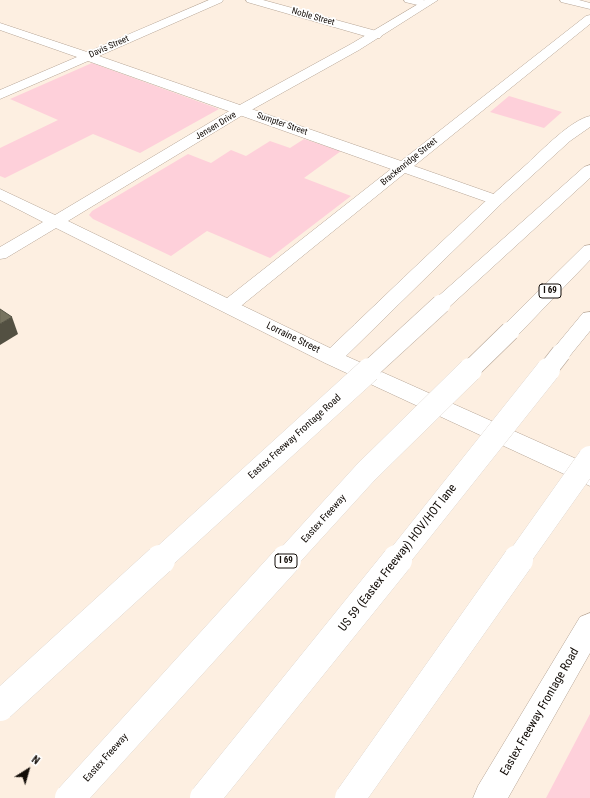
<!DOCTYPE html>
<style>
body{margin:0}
#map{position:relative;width:590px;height:798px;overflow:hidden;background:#fdefe1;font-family:"Roboto Condensed",sans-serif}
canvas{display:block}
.north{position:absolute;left:8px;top:750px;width:40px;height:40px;-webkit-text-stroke:3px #fff;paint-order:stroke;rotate:37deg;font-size:11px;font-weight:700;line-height:16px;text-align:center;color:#130d08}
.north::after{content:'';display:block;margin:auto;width:14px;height:18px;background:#130d08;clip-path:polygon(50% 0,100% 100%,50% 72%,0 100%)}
</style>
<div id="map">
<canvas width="590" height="798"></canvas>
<div class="north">N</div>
</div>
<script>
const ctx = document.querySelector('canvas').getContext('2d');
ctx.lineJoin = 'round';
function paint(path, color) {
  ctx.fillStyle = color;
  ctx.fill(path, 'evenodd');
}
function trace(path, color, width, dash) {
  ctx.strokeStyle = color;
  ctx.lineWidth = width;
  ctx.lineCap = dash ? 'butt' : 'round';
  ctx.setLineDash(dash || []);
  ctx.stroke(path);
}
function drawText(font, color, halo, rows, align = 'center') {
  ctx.font = font + ' "Roboto Condensed",sans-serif';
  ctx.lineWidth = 3.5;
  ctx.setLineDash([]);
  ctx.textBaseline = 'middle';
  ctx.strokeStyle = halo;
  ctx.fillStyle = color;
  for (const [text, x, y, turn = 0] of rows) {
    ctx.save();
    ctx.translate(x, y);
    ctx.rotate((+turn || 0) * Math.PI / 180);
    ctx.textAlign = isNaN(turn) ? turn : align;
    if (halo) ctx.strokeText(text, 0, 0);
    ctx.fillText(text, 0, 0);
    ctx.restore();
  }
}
const green = new Path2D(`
 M 92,63 L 219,109 L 140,153 L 93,134 L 5,178 L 0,176 L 0,148 L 58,120 L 10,99 Z
 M 509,96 L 562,112 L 544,128 L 490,112 Z
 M 304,139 L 341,151 L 304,178 L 351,196 L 270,258 L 207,231 L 171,256 L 93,219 L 89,215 L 92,211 L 188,154 L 211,163 L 231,150 L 246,156 L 270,141 L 290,148 Z
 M 590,714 L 590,798 L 546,798 Z`);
const minor = new Path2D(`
 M 209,0 L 223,0 L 222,2 L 99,56 L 401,161 L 586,16 L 590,15 L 590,24 L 414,166 L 502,197 L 504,200 L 502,203 L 496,205 L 490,203 L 405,173 L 236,310 L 229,312 L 222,310 L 219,306 L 222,302 L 391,169 L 88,61 L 0,99 L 0,90 L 77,57 L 0,30 L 0,23 L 87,52 Z
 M 246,0 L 263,0 L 380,32 L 382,35 L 380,38 L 372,38 L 247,2 Z
 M 404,0 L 423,0 L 430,2 L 431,4 L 426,7 L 405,2 Z
 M 560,0 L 579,0 L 590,3 L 590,9 L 561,2 Z`);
const major = new Path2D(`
 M 425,0 L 438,0 L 359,50 L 246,113 L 68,221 L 330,348 C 395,286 460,223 528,163 C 542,150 571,120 590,116 L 590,127 L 570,141 L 502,203 L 346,356 L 590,465 L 590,486 L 325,363 L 56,228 L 6,258 L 0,259 L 0,247 L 43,222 L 0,200 L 0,189 L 55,215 L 236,107 L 351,44 Z
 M 590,165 L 590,178 L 448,308 L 441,310 L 434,308 L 431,304 L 434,300 L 584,167 Z
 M 590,613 L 590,653 L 508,798 L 473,798 L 478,786 L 580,617 Z`);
const highway = new Path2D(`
 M 590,245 L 590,260 L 517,336 L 510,338 L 503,336 L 500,331 L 503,326 L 584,246 Z
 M 590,312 L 590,331 L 568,358 L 561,360 L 554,358 L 551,353 L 554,348 L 583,313 Z`);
const majorBridgeFar2 = new Path2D(`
 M 368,371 L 441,304`);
const majorBridgeFar1 = new Path2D(`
 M 159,561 L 369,370`);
const majorBridge = new Path2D(`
 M 0,706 L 160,560`);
const highwayBridgeFar2 = new Path2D(`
 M 469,371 L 510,331
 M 547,371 L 561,353`);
const highwayBridgeFar1 = new Path2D(`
 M 285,561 L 366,472 L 470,370
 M 396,561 L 548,370
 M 517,561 L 590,458`);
const highwayBridge = new Path2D(`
 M 70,798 L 286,560
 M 205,798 L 397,560
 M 350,798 L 518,560`);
const shadedWall = new Path2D(`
 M 12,317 L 18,334 L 0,345 L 0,324 Z`);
const building = new Path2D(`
 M 0,309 L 12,317 L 0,324 Z`);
const farStreetnames = [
 ["Noble Street",313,17,16],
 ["Davis Street",109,47,-24],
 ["Sumpter Street",282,124,19],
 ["Jensen Drive",216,126,-31],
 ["Brackenridge Street",409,162,-39]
];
const shields = [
 [550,291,22],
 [286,561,22]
];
const shieldNames = [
 ["I 69",550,291],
 ["I 69",286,561]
];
const streetNames = [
 ["Lorraine Street",293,338,26],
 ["Eastex Freeway Frontage Road",295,437,-42],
 ["Eastex Freeway",324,519,-48],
 ["Eastex Freeway",106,758,-48]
];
const nearStreetnames = [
 ["US 59 (Eastex Freeway) HOV/HOT lane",398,558,-52],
 ["Eastex Freeway Frontage Road",540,712,-60]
];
paint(green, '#fed0da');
trace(minor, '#b6a596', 1);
trace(major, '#b6a596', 1);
trace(highway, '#b6a596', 1);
paint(minor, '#fff');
paint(major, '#fff');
paint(highway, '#fff');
trace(majorBridgeFar2, '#b6a596', 20, []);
trace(majorBridgeFar1, '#b6a596', 24, []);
trace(majorBridge, '#b6a596', 30, []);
trace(highwayBridgeFar2, '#b6a596', 20, []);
trace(highwayBridgeFar1, '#b6a596', 24, []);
trace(highwayBridge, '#b6a596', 30, []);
trace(majorBridgeFar2, '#fff', 19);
trace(majorBridgeFar1, '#fff', 24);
trace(majorBridge, '#fff', 30);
trace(highwayBridgeFar2, '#fff', 19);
trace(highwayBridgeFar1, '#fff', 24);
trace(highwayBridge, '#fff', 30);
paint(shadedWall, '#535042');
paint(building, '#77735f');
trace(building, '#535042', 1);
drawText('9px', '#130d08', '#fff', farStreetnames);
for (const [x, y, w] of shields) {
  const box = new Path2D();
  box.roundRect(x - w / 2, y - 7, w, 14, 3);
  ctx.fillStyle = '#fff';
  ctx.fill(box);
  trace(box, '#130d08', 1);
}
drawText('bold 9px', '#130d08', null, shieldNames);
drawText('10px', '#130d08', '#fff', streetNames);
drawText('12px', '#130d08', '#fff', nearStreetnames);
</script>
